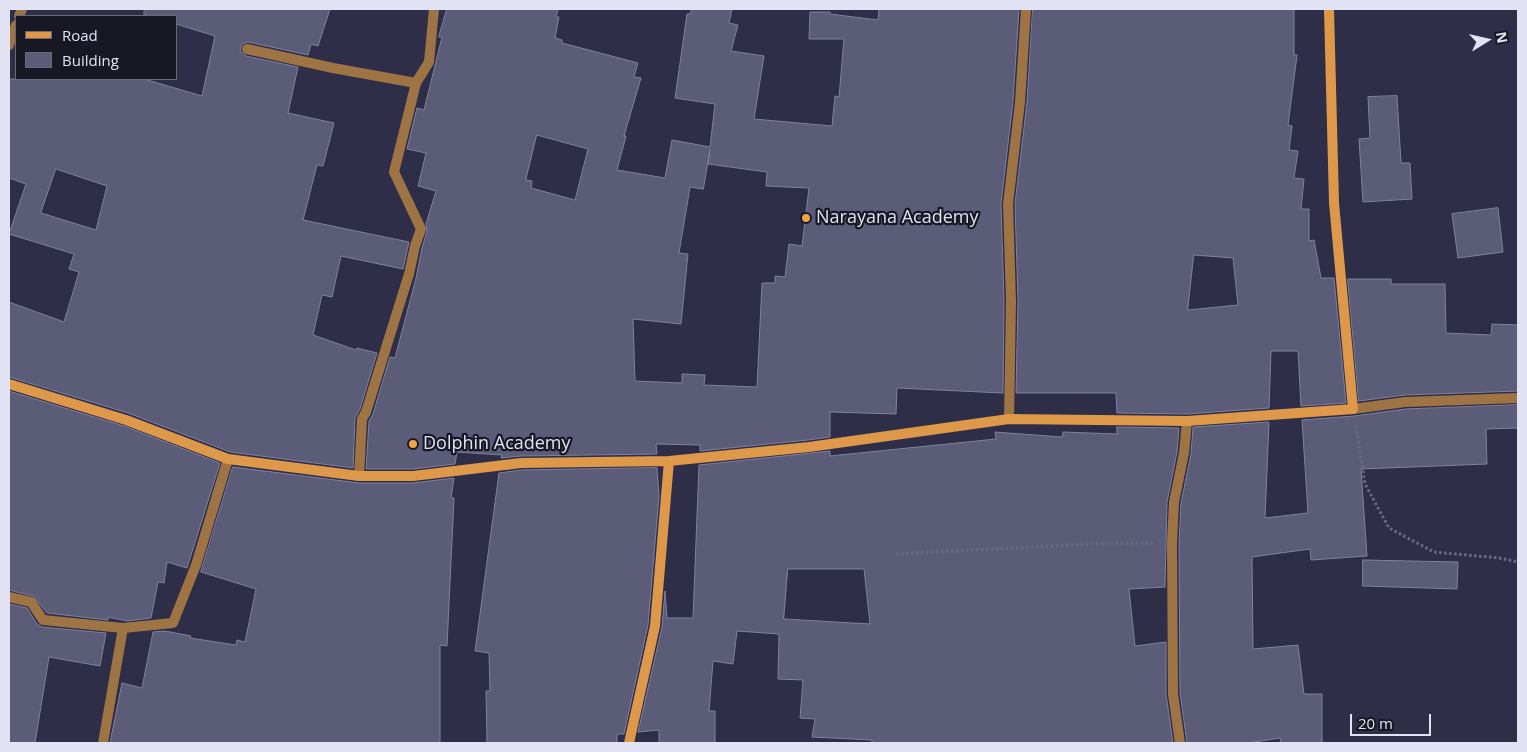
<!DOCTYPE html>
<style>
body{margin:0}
#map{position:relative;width:1527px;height:752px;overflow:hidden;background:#2e2e48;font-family:"Open Sans",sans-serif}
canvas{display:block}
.frame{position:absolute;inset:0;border:10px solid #e1e2f3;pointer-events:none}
.legend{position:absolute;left:15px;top:15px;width:162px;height:65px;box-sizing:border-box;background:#181824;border:1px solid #686977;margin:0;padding:6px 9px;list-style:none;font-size:15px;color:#e1e2f3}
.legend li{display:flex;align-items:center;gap:10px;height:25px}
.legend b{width:25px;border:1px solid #686977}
.north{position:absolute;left:1462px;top:15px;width:50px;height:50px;-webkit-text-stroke:4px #181824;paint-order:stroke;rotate:80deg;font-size:14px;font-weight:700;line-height:20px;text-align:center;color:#e1e2f3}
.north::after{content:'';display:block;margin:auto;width:18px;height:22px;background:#e1e2f3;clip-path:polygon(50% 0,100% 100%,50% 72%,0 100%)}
.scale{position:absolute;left:1350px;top:714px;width:81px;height:22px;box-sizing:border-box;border:2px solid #e1e2f3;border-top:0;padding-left:6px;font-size:15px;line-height:18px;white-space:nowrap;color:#e1e2f3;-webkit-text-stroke:4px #181824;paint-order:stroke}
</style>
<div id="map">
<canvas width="1527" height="752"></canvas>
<div class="frame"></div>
<ul class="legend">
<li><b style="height:6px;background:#dd9949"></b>Road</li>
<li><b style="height:14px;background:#5a5c78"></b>Building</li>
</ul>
<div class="north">N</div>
<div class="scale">20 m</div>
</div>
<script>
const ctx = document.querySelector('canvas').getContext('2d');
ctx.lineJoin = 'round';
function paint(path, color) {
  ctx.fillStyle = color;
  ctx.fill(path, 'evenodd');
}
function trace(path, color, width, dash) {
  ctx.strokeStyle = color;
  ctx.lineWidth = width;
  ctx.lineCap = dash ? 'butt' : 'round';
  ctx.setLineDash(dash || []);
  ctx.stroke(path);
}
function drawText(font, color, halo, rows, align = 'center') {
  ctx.font = font + ' "Open Sans",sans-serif';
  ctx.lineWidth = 4.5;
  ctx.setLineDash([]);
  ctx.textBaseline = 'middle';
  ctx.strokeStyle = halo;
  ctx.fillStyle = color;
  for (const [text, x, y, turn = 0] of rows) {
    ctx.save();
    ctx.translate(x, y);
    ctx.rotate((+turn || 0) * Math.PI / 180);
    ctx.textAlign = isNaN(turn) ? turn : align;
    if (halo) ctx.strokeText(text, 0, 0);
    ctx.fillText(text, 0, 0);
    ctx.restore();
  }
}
const building = new Path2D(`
 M 145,9 L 330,9 L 318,46 L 311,44 L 308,55 L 248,42 L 242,44 L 240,51 L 246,56 L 298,67 L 288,113 L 334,123 L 323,166 L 317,165 L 303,220 L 409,242 L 403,269 L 341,256 L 332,297 L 322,295 L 313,335 L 356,350 L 357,348 L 377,353 L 360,409 L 355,418 L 353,468 L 230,452 L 128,413 L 9,377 L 9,302 L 64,322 L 79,272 L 69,269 L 74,254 L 9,234 L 26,184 L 9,178 L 9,79 L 144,79 L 202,96 L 215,36 L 176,24 L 176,16 L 150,16 L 144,14 ZM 56,169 L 107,186 L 96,230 L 41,213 Z
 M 447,9 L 558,9 L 556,17 L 559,17 L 555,38 L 562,40 L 562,43 L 638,63 L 634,77 L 641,78 L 624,136 L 626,136 L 617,170 L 665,178 L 672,140 L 710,147 L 715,104 L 675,98 L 687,14 L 690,14 L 692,9 L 732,9 L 729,23 L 738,25 L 731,51 L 764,56 L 754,119 L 832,126 L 835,96 L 839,97 L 844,39 L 809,39 L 810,12 L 830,12 L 830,14 L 878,20 L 879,9 L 1019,9 L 1013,101 L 1001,204 L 1004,301 L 1003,393 L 897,388 L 896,414 L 830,412 L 830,437 L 808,440 L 700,451 L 700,445 L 656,444 L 657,454 L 521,456 L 501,458 L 502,455 L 457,452 L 455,464 L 413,469 L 366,469 L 369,421 L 373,414 L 390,357 L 395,358 L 416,278 L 422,248 L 427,231 L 426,224 L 436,191 L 418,186 L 426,153 L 407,149 L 417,108 L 424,110 L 442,37 L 439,37 ZM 537,135 L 588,149 L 575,200 L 531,188 L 532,181 L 526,180 ZM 710,150 L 708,164 L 767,172 L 766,186 L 809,188 L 802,246 L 789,244 L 785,277 L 775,276 L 775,283 L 762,283 L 757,387 L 704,385 L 705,375 L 682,374 L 682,383 L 635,381 L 633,319 L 681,324 L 688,254 L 679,253 L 690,187 L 703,189 Z
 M 1033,9 L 1294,9 L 1294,55 L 1297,55 L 1288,125 L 1292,126 L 1289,150 L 1298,151 L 1294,178 L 1304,179 L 1301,209 L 1309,209 L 1309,241 L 1314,240 L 1321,278 L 1334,278 L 1346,403 L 1301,406 L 1298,351 L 1271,351 L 1269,408 L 1187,414 L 1117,413 L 1116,393 L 1016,393 L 1018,301 L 1015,204 L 1027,102 ZM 1194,255 L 1233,258 L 1238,305 L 1188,310 Z
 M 1397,96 L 1401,163 L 1410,163 L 1412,199 L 1363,202 L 1359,139 L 1370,138 L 1368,97 Z
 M 1498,208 L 1503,252 L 1458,258 L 1452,214 Z
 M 1348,279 L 1391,279 L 1391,284 L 1445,284 L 1446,333 L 1491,335 L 1492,324 L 1518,325 L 1518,391 L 1405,395 L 1359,401 Z
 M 9,391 L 124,426 L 220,463 L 187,568 L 167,562 L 164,583 L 158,582 L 151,618 L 127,621 L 108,617 L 108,620 L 47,613 L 33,596 L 9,590 Z
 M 1518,405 L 1518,428 L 1486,429 L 1487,464 L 1361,469 L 1367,556 L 1311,560 L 1310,549 L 1252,557 L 1253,649 L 1298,645 L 1304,694 L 1322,694 L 1322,743 L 1281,743 L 1280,738 L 1248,743 L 1187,743 L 1180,693 L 1179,543 L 1181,503 L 1191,454 L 1193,427 L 1269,422 L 1265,518 L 1308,513 L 1302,420 L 1354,416 L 1406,409 Z
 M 1117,427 L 1179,428 L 1177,452 L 1167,502 L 1165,587 L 1129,589 L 1135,646 L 1166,642 L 1166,694 L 1173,743 L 872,743 L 872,740 L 812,737 L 815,719 L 800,718 L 803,680 L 778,679 L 779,634 L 737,631 L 733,664 L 713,661 L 709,711 L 715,711 L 715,743 L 659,743 L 659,730 L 638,732 L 662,627 L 665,591 L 667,618 L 693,618 L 699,465 L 830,451 L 830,456 L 996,439 L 995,432 L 1062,437 L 1063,432 L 1117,434 ZM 788,569 L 864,569 L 870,624 L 784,619 Z
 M 233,467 L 359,483 L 413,483 L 454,478 L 451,498 L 454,498 L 447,646 L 440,645 L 440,743 L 110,743 L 122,683 L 142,688 L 153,632 L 165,631 L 191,636 L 190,638 L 236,645 L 237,640 L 245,642 L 256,589 L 201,572 Z
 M 657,468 L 659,496 L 648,625 L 624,734 L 617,734 L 617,743 L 487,743 L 486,691 L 490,691 L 489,653 L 475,651 L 499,473 L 521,470 Z
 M 1363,560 L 1458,562 L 1457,589 L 1363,586 Z
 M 9,604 L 27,608 L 37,624 L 42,627 L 106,633 L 100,666 L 49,657 L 35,743 L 9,743 Z`);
const path = new Path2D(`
 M 1356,426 L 1365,484 L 1389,528 L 1434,552 L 1499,558 L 1518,562
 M 896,554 L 1090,544 L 1153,543`);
const lane = new Path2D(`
 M 247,49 L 333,68 L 416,83`);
const street = new Path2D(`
 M 19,16 L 22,9
 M 9,45 L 16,25
 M 1353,409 L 1405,402 L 1518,398
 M 1009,419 L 1011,301 L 1008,204 L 1020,102 L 1026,9
 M 359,476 L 362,419 L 366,412 L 409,274 L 415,246 L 421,229 L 394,172 L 416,83 L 429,62 L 434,9
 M 9,597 L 31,602 L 43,620 L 123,628
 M 103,743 L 123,628 L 173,623 L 196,565 L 228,459
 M 1180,743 L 1173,694 L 1172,543 L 1174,502 L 1184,453 L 1187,421`);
const secondary = new Path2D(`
 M 9,384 L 126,420 L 228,459 L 359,476 L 413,476 L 521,463 L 669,461 L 809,447 L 1009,419 L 1187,421 L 1353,409 L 1334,203 L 1329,9
 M 629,743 L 655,626 L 669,461`);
const markers = [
 [806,218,5,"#f3a442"],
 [413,444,5,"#f3a442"]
];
const poiNames = [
 ["Narayana Academy",816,218],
 ["Dolphin Academy",423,444]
];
paint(building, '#5a5c78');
trace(building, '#7f819f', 1);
trace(path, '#6a6a81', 3, [2.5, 2.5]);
trace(lane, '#9f7445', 10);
trace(street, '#9f7445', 10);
trace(secondary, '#dd9949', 10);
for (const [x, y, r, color] of markers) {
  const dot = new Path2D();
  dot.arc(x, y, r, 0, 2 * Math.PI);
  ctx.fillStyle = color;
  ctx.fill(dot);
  trace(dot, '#181824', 2);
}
drawText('18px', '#e1e2f3', '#181824', poiNames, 'left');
</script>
